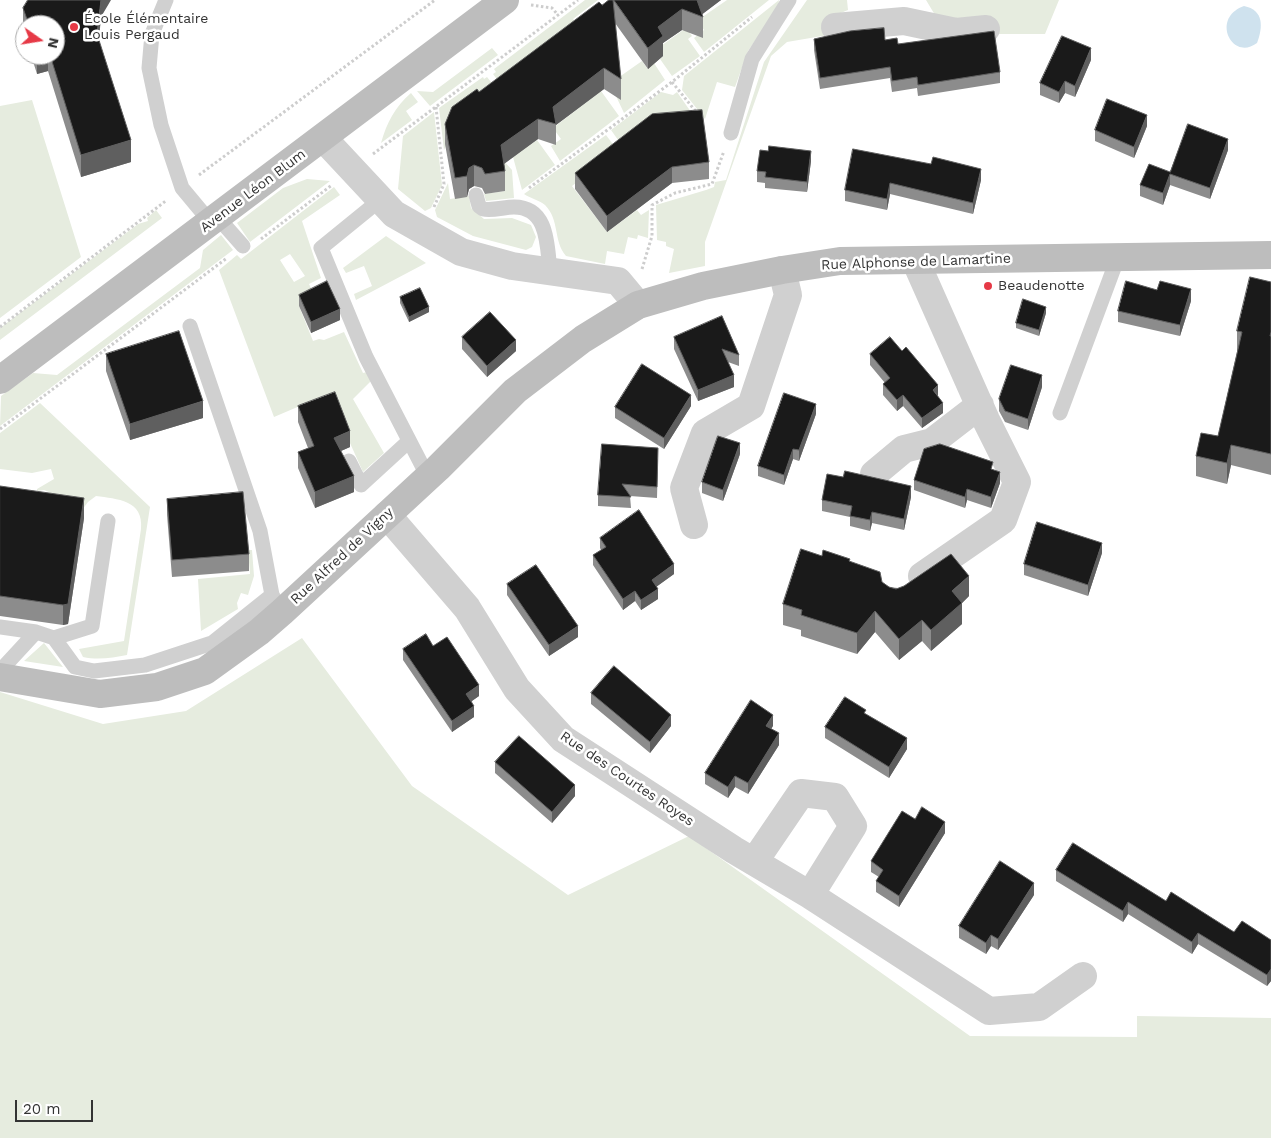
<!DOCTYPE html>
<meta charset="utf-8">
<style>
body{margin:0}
#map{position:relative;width:1271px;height:1138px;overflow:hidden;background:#fff;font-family:"Work Sans",sans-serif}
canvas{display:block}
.north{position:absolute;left:15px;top:15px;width:50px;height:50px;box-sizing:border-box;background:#fff;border:1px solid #adadad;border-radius:50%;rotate:103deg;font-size:14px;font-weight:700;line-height:20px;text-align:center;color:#333}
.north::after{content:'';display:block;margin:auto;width:18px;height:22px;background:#e63946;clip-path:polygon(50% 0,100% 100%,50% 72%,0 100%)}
.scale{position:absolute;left:15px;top:1100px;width:78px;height:22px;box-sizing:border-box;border:2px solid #333;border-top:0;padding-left:6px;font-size:15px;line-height:18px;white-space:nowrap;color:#333;-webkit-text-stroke:4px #fff;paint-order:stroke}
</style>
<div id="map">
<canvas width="1271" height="1138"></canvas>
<div class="north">N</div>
<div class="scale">20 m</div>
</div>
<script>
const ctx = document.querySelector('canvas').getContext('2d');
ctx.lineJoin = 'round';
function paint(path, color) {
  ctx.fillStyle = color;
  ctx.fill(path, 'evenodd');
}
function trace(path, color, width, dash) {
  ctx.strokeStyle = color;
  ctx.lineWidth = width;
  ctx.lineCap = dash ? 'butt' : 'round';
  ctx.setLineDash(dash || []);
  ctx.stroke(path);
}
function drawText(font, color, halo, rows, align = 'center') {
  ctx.font = font + ' "Work Sans",sans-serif';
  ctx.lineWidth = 5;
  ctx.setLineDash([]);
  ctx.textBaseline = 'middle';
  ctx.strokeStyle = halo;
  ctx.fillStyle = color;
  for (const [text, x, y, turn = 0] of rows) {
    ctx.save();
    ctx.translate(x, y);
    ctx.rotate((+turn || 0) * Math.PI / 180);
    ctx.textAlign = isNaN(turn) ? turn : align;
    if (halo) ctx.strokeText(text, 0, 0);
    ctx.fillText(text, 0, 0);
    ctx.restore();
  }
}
const green = new Path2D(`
 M 585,0 L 598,0 L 573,19 L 583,31 L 504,89 L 493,74 L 496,72 L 494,69 Z
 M 727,0 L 769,0 L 704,52 L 694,38 L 704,30 L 698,20 Z
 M 779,0 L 778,7 L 748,51 L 735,87 L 717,82 L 705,119 L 682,90 L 684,76 Z
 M 807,0 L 847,0 L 848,10 L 831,17 L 834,34 L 787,42 L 771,56 L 705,242 L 705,266 L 669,273 L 674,249 L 666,246 L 666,242 L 657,240 L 656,205 L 706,190 L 714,187 L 715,182 L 726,180 L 764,62 Z
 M 926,0 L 1059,0 L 1045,34 L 991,34 L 954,18 L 935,15 Z
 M 686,28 L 692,36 L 688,39 L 700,56 L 672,76 L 660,59 L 663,56 L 658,48 Z
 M 492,48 L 498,55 L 430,106 L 417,91 L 433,92 Z
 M 642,61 L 647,68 L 654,63 L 665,80 L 624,113 L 615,94 L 615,80 Z
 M 483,77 L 484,79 L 487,77 L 499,92 L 457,121 L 444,150 L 439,108 Z
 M 601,91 L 619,116 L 560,161 L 551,146 L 561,139 L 553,128 Z
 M 661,92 L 673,95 L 677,92 L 698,122 L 623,147 L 611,130 Z
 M 411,93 L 418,102 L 406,111 L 412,120 L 381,143 C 387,122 395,107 411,93 Z
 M 32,100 L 81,257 L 0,318 L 0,106 Z
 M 434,112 L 442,185 L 431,208 L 425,211 L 398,189 L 403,136 Z
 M 606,135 L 618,151 L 572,186 L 607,232 L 637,210 L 641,215 L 649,210 L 648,238 L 638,235 L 637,239 L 628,237 L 624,254 L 607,251 L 605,264 L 566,256 C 553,241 560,220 545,205 C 539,200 530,198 524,194 Z
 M 537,140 L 555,165 L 522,190 L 513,157 Z
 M 503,160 L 512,170 L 514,198 L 486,201 L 484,194 L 505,191 Z
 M 307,179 L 330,181 L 250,242 L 237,223 L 283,188 Z
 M 448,183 L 450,199 L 469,196 L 471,208 L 484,219 L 512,218 L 531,225 L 536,237 L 532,247 L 526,250 L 473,236 L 437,217 L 435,210 Z
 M 334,187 L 340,195 L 302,221 L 321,278 L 309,284 L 316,298 L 299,306 L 313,341 L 319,339 L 324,340 L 344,332 L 363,373 L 367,372 L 372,380 L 353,399 L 384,453 L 363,472 L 328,394 L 274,417 L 219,270 L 237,255 L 241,259 ZM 290,254 L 305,276 L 294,282 L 280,260 Z
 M 156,210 L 162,218 L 0,340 L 0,328 L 138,224 L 148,221 L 147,218 Z
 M 221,235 L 233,250 L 0,426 L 1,396 L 33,373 L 57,375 L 200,268 L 203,250 Z
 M 386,236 L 426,263 L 356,300 L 354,294 L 372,286 L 364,266 L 346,273 L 343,268 Z
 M 40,403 L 150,507 L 127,655 C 113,658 97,660 83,657 L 79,649 L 124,641 L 141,529 C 144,500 117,499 96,496 L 88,502 L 82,510 L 52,498 L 49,492 L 44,490 L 37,491 L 37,489 L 54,479 L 51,469 L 32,473 L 0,469 L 0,433 Z
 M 248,550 L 252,550 L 254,576 L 248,595 L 241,593 L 237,603 L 238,609 L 201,631 L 198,579 L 250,574 Z
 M 302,638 L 412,786 L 568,895 L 689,836 L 970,1036 L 1137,1037 L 1137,1016 L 1271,1018 L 1271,1138 L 0,1138 L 0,692 L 103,724 L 186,711 Z
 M 44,643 L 63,667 L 24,661 Z`);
const water = new Path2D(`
 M 1244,6 C 1264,10 1263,27 1257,43 C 1232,62 1210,18 1244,6 Z`);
const path = new Path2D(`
 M 531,5 L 552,8 L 558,15
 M 672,82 L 697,113
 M 373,154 L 578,0
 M 199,175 L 435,0
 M 529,188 L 672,82 L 752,17
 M 434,207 L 444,184 L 436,107
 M 261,239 L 332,185
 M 642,269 L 652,236 L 652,205 L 675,193 L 712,184 L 724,151
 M 0,327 L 167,200
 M 0,429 L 227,258`);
const lane = new Path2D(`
 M 166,0 L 152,34 L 149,68 L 161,125 L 182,188 L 207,218 L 220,220 L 243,246
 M 731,133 L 752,59 L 789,0
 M 476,195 L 479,206 L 483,209 C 493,211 504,207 514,207 C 549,207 547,247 550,271
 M 380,200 L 321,248 L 366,357 L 428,477
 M 190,326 L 260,531 L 272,595 L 277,604
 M 1060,413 L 1118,257
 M 349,461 L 361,485 L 409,441
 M 0,627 L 36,632
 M 54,638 L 92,626 L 108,521
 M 0,671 L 36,632 L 54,638 L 75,667 L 94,671 L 145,665 L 212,643 L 272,595`);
const street = new Path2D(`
 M 835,27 L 904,21 L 956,32 L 986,29
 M 323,138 L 394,214 L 461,252 L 512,266 L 618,281 L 638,305
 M 915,260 L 986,420 L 1017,482 L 1003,520 L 922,576
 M 874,474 L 904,449 L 932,442 L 980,405
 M 387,515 L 467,608 L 517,689 L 563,739 L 734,850 L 810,895 L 853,826 L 835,797 L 801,793 L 754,862
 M 694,525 L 684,488 L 705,433 L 751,406 L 788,295 L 782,270
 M 810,895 L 989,1011 L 1039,1007 L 1083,976`);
const secondary = new Path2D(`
 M 0,380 L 505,0
 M 0,677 L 100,694 L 157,687 L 205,671 L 259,632 L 282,612 L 438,468 L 515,391 L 583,339 L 638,305 L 703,286 L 782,270 L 840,261 L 1271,255`);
const wall = new Path2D(`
 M 609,0 L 721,0 L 702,14 L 703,17 L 703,38 L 682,30 L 663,43 L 663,56 L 648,69 L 615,23 L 621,79 L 621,100 L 604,89 L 556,125 L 556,145 L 538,139 L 504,164 L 505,171 L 505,191 L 485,194 L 482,188 L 474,186 L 469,189 L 467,197 L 455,199 L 445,144 L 445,124 L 479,92 Z
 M 23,8 L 101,17 L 99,40 L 131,162 L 81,177 L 48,71 L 37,74 L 31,55 L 55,55 L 55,25 L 25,25 L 25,35 L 23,30 Z
 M 814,39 L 885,40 L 1000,72 L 1000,83 L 918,96 L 917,88 L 892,92 L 890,78 L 820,89 L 814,50 Z
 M 1091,60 L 1075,97 L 1065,93 L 1059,103 L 1040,95 L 1040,83 Z
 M 1147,126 L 1134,158 L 1095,141 L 1095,130 Z
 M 853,149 L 981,180 L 973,214 L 890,194 L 887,210 L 845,201 L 845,190 Z
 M 1228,150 L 1210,199 L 1170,185 L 1163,205 L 1140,196 L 1140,185 L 1170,172 Z
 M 811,161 L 807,192 L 765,188 L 765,183 L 757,182 L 757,171 Z
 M 709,162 L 709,179 L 672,183 L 607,232 L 575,189 L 575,173 Z
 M 1271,282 L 1271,475 L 1231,465 L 1227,484 L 1196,476 L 1196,456 L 1218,436 L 1237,352 L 1237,331 Z
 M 299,295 L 340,320 L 311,333 L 299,306 Z
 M 400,297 L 429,312 L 409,322 L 400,303 Z
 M 1191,301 L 1180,336 L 1118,322 L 1118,311 Z
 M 1046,313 L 1039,336 L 1016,328 L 1016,323 Z
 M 722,316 L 739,355 L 739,366 L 728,362 L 734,387 L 698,401 L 674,349 L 674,337 Z
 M 462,337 L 516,351 L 487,377 L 462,349 Z
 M 106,354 L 203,418 L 130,440 L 106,371 Z
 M 870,354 L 938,396 L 943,413 L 922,428 L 903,406 L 897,411 L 883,395 L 883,384 L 885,383 L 870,365 Z
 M 1042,387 L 1028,430 L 1005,422 L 999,411 L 999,399 Z
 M 298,406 L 350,447 L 341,451 L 354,492 L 315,508 L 298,468 L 298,452 L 308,448 L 298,422 Z
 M 691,406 L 664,449 L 615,418 L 615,407 Z
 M 816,414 L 799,461 L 793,459 L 784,485 L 758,476 L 758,466 Z
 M 740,454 L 723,501 L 702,493 L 702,482 Z
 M 658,459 L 657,498 L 630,496 L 631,508 L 598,506 L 598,495 Z
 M 993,469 L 1000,483 L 991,508 L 967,500 L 965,508 L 914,490 L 914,480 Z
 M 0,486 L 84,518 L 68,624 L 63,625 L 0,616 Z
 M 911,497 L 904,530 L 872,523 L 870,531 L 850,526 L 850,517 L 822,511 L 822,500 Z
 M 167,499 L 249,554 L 249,571 L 172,577 L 167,515 Z
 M 600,538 L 674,574 L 657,586 L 658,599 L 641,610 L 635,601 L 623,610 L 593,565 L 593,555 L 601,550 L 600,548 Z
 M 1102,553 L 1088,596 L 1024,575 L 1024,564 Z
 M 822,556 L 850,562 L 882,582 L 889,587 L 969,596 L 962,603 L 962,624 L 931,651 L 922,641 L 899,660 L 875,632 L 857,654 L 801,636 L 801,630 L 783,625 L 783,604 Z
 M 507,584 L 578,637 L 549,656 L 507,595 Z
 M 433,646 L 479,696 L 472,701 L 474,717 L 452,732 L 403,660 L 403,649 Z
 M 591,693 L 671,726 L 650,753 L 591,704 Z
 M 866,714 L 907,749 L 889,778 L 825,738 L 825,727 Z
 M 773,726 L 771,729 L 779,745 L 748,794 L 735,787 L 728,798 L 705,784 L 705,773 Z
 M 495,762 L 575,796 L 552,823 L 495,773 Z
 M 915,819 L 945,833 L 899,907 L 876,892 L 876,881 L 879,877 L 871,872 L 871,861 Z
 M 1056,870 L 1166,901 L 1234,932 L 1271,940 L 1271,981 L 1267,986 L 1198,944 L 1192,954 L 1128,914 L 1123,922 L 1056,881 Z
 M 1034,895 L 998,950 L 991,946 L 986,954 L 959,938 L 959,926 Z`);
const shadedWall = new Path2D(`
 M 101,0 L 111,0 L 101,17 L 97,56 L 97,34 Z
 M 696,0 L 721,0 L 700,16 Z
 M 682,9 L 682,30 L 663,43 L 663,56 L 648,69 L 648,48 L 658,27 Z
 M 1091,48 L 1091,60 L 1075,97 L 1075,86 Z
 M 37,55 L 48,55 L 48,71 L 37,74 Z
 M 604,68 L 604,89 L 556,125 L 553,107 Z
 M 1065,81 L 1065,93 L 1059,103 L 1059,92 Z
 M 1147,115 L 1147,126 L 1134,158 L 1134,147 Z
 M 538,119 L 538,139 L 501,166 L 501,145 Z
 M 1228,139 L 1228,150 L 1210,199 L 1210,188 Z
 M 131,140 L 131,162 L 81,177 L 81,155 Z
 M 811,151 L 811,161 L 807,192 L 807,182 Z
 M 474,165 L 474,186 L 469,189 L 467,197 L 467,176 L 469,168 Z
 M 672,167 L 672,183 L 607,232 L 607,216 Z
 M 981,169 L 981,180 L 973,214 L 973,203 Z
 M 1170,174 L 1170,185 L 1163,205 L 1163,193 Z
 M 890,183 L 890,194 L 887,210 L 887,199 Z
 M 1191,289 L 1191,301 L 1180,336 L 1180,325 Z
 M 429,307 L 429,312 L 409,322 L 409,317 Z
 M 1046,307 L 1046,313 L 1039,336 L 1039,330 Z
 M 340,309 L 340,320 L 311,333 L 311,322 Z
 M 516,340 L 516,351 L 487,377 L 487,366 Z
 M 734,375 L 734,387 L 698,401 L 698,390 Z
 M 1042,375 L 1042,387 L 1028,430 L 1028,419 Z
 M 938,385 L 938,396 L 933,390 Z
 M 691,395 L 691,406 L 664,449 L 664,438 Z
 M 903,395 L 903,406 L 897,411 L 897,400 Z
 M 203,401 L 203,418 L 130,440 L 130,424 Z
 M 943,403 L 943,413 L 922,428 L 922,418 Z
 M 816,404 L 816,414 L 799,461 L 799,450 Z
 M 350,431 L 350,447 L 334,454 L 334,438 Z
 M 740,443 L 740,454 L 723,501 L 723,490 Z
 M 1231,445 L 1231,465 L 1227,484 L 1227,463 Z
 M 793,449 L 793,459 L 784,485 L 784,475 Z
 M 1000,472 L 1000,483 L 991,508 L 991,497 Z
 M 354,476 L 354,492 L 315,508 L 315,492 Z
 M 911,486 L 911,497 L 904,530 L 904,519 Z
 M 967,489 L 967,500 L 965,508 L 965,497 Z
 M 84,498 L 84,518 L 68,624 L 63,625 L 63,605 Z
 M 872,512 L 872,523 L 870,531 L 870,520 Z
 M 1102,543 L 1102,553 L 1088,596 L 1088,585 Z
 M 674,564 L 674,574 L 652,590 L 652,580 Z
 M 969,576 L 969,596 L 956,609 L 962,603 L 962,624 L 931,651 L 931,630 L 952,591 Z
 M 658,589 L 658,599 L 641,610 L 641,600 Z
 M 635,591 L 635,601 L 623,610 L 623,599 Z
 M 875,611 L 875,632 L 857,654 L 857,633 Z
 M 922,620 L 922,641 L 899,660 L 899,639 Z
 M 578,626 L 578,637 L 549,656 L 549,645 Z
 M 479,685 L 479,696 L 466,705 L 466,694 Z
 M 474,706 L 474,717 L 452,732 L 452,721 Z
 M 671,715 L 671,726 L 650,753 L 650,742 Z
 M 773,715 L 773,726 L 766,737 L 766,726 Z
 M 779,733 L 779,745 L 748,794 L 748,783 Z
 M 907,738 L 907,749 L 889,778 L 889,767 Z
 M 735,776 L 735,787 L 728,798 L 728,787 Z
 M 575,785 L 575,796 L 552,823 L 552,812 Z
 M 945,822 L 945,833 L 899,907 L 899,896 Z
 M 1034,883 L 1034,895 L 998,950 L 998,939 Z
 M 1128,902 L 1128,914 L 1123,922 L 1123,911 Z
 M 1198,933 L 1198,944 L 1192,954 L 1192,942 Z
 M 991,935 L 991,946 L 986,954 L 986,943 Z
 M 1271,969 L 1271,981 L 1267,986 L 1267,975 Z`);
const building = new Path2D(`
 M 28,0 L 101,0 L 97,34 L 131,140 L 81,155 L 50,55 L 55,55 L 55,25 L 29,25 L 23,8 Z
 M 609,0 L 613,0 L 621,79 L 604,68 L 553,107 L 556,124 L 538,119 L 501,145 L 505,171 L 485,174 L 482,168 L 474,165 L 469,168 L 467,176 L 455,178 L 445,124 L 452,107 L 477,89 L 479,92 L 599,2 L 602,5 Z
 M 614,0 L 697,0 L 703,17 L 682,9 L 658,27 L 663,36 L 648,48 Z
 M 884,28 L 885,40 L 897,38 L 898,44 L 994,31 L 1000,72 L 918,85 L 917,77 L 892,81 L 890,67 L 820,78 L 814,39 L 850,31 Z
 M 1062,36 L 1091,48 L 1075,86 L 1065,81 L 1059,92 L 1040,83 Z
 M 1107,99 L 1147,115 L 1134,147 L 1095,130 Z
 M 702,110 L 709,162 L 672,167 L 607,216 L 575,173 L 652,114 Z
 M 1188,124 L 1228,139 L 1210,188 L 1170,174 L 1163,193 L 1140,185 L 1149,164 L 1170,172 Z
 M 769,146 L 811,151 L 807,182 L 765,177 L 766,172 L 757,171 L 760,150 L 768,151 Z
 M 853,149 L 931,164 L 933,157 L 981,169 L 973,203 L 890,183 L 887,199 L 845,190 Z
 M 1250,277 L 1271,282 L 1271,332 L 1270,336 L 1271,336 L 1271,454 L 1231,445 L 1227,463 L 1196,456 L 1201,433 L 1218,436 L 1242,332 L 1237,331 Z
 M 327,281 L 340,309 L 311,322 L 299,295 Z
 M 1126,281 L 1157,290 L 1160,281 L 1191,289 L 1180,325 L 1118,311 Z
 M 420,288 L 429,307 L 409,317 L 400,297 Z
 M 1023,299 L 1046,307 L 1039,330 L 1016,323 Z
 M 490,312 L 516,340 L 487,366 L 462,337 Z
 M 722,316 L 739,355 L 722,349 L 734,375 L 698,390 L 674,337 Z
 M 179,331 L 203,401 L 130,424 L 106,354 Z
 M 890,337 L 902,351 L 906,347 L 938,385 L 933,390 L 943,403 L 922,418 L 903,395 L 897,400 L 883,384 L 890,378 L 870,354 Z
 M 642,364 L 691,395 L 664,438 L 615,407 Z
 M 1011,365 L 1042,375 L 1028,419 L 1005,411 L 999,399 Z
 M 335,392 L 350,431 L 334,438 L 354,476 L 315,492 L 298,452 L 314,446 L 298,406 Z
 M 784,393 L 816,404 L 799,450 L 793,449 L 784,475 L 758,466 Z
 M 718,436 L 740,443 L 723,490 L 702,482 Z
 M 602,444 L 658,448 L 657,487 L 622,484 L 631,497 L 598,495 Z
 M 940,444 L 993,462 L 991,469 L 1000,472 L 991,497 L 967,489 L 965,497 L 914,480 L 924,449 Z
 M 845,471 L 911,486 L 904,519 L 872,512 L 870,520 L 850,516 L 852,506 L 822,500 L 827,474 L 843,477 Z
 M 0,486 L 84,498 L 68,604 L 63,605 L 0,596 Z
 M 243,492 L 249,554 L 172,560 L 167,499 Z
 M 639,510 L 674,564 L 652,580 L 658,589 L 641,600 L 635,591 L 623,599 L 593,555 L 606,547 L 600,538 Z
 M 1037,522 L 1102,543 L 1088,585 L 1024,564 Z
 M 801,549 L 822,556 L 823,550 L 850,559 L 849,561 L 880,572 L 882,582 L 889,587 L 896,589 L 904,586 L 951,554 L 969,576 L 952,591 L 962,603 L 931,630 L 922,620 L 899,639 L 875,611 L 857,633 L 801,615 L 802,610 L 783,604 Z
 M 536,565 L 578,626 L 549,645 L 507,584 Z
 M 426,634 L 433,646 L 447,637 L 479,685 L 466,694 L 474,706 L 452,721 L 403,649 Z
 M 614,666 L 671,715 L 650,742 L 591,693 Z
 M 845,697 L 866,710 L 864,713 L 907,738 L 889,767 L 825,727 Z
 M 751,700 L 773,715 L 766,726 L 779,733 L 748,783 L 735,776 L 728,787 L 705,773 Z
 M 519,736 L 575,785 L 552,812 L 495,762 Z
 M 922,807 L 945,822 L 899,896 L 876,881 L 883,870 L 871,861 L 902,811 L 915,819 Z
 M 1073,843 L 1166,901 L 1171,892 L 1234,932 L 1242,921 L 1271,940 L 1271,969 L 1267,975 L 1198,933 L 1192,942 L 1128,902 L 1123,911 L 1056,870 Z
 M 1000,861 L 1034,883 L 998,939 L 991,935 L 986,943 L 959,926 Z`);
const markers = [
 [74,27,5,"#e63946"],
 [988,286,5,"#e63946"]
];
const poiNames = [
 ["École Élémentaire",84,19],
 ["Louis Pergaud",84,35],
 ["Beaudenotte",998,286]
];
const streetNames = [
 ["Avenue Léon Blum",253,191,-37],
 ["Rue Alphonse de Lamartine",916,262,-2],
 ["Rue Alfred de Vigny",342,556,-43],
 ["Rue des Courtes Royes",627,779,34]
];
paint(green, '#e6ecdf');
paint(water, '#cfe2ee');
trace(path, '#cdcdcd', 3, [2.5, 2.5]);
trace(lane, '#d0d0d0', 15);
trace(street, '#d0d0d0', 28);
trace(secondary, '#bdbdbd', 28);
paint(wall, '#8c8c8c');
paint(shadedWall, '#5f5f5f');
paint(building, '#1a1a1a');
trace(building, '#5f5f5f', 1);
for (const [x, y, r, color] of markers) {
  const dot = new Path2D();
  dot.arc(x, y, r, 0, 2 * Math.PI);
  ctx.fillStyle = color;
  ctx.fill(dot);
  trace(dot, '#fff', 2);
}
drawText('14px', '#333', '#fff', poiNames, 'left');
drawText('14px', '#333', '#fff', streetNames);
</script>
